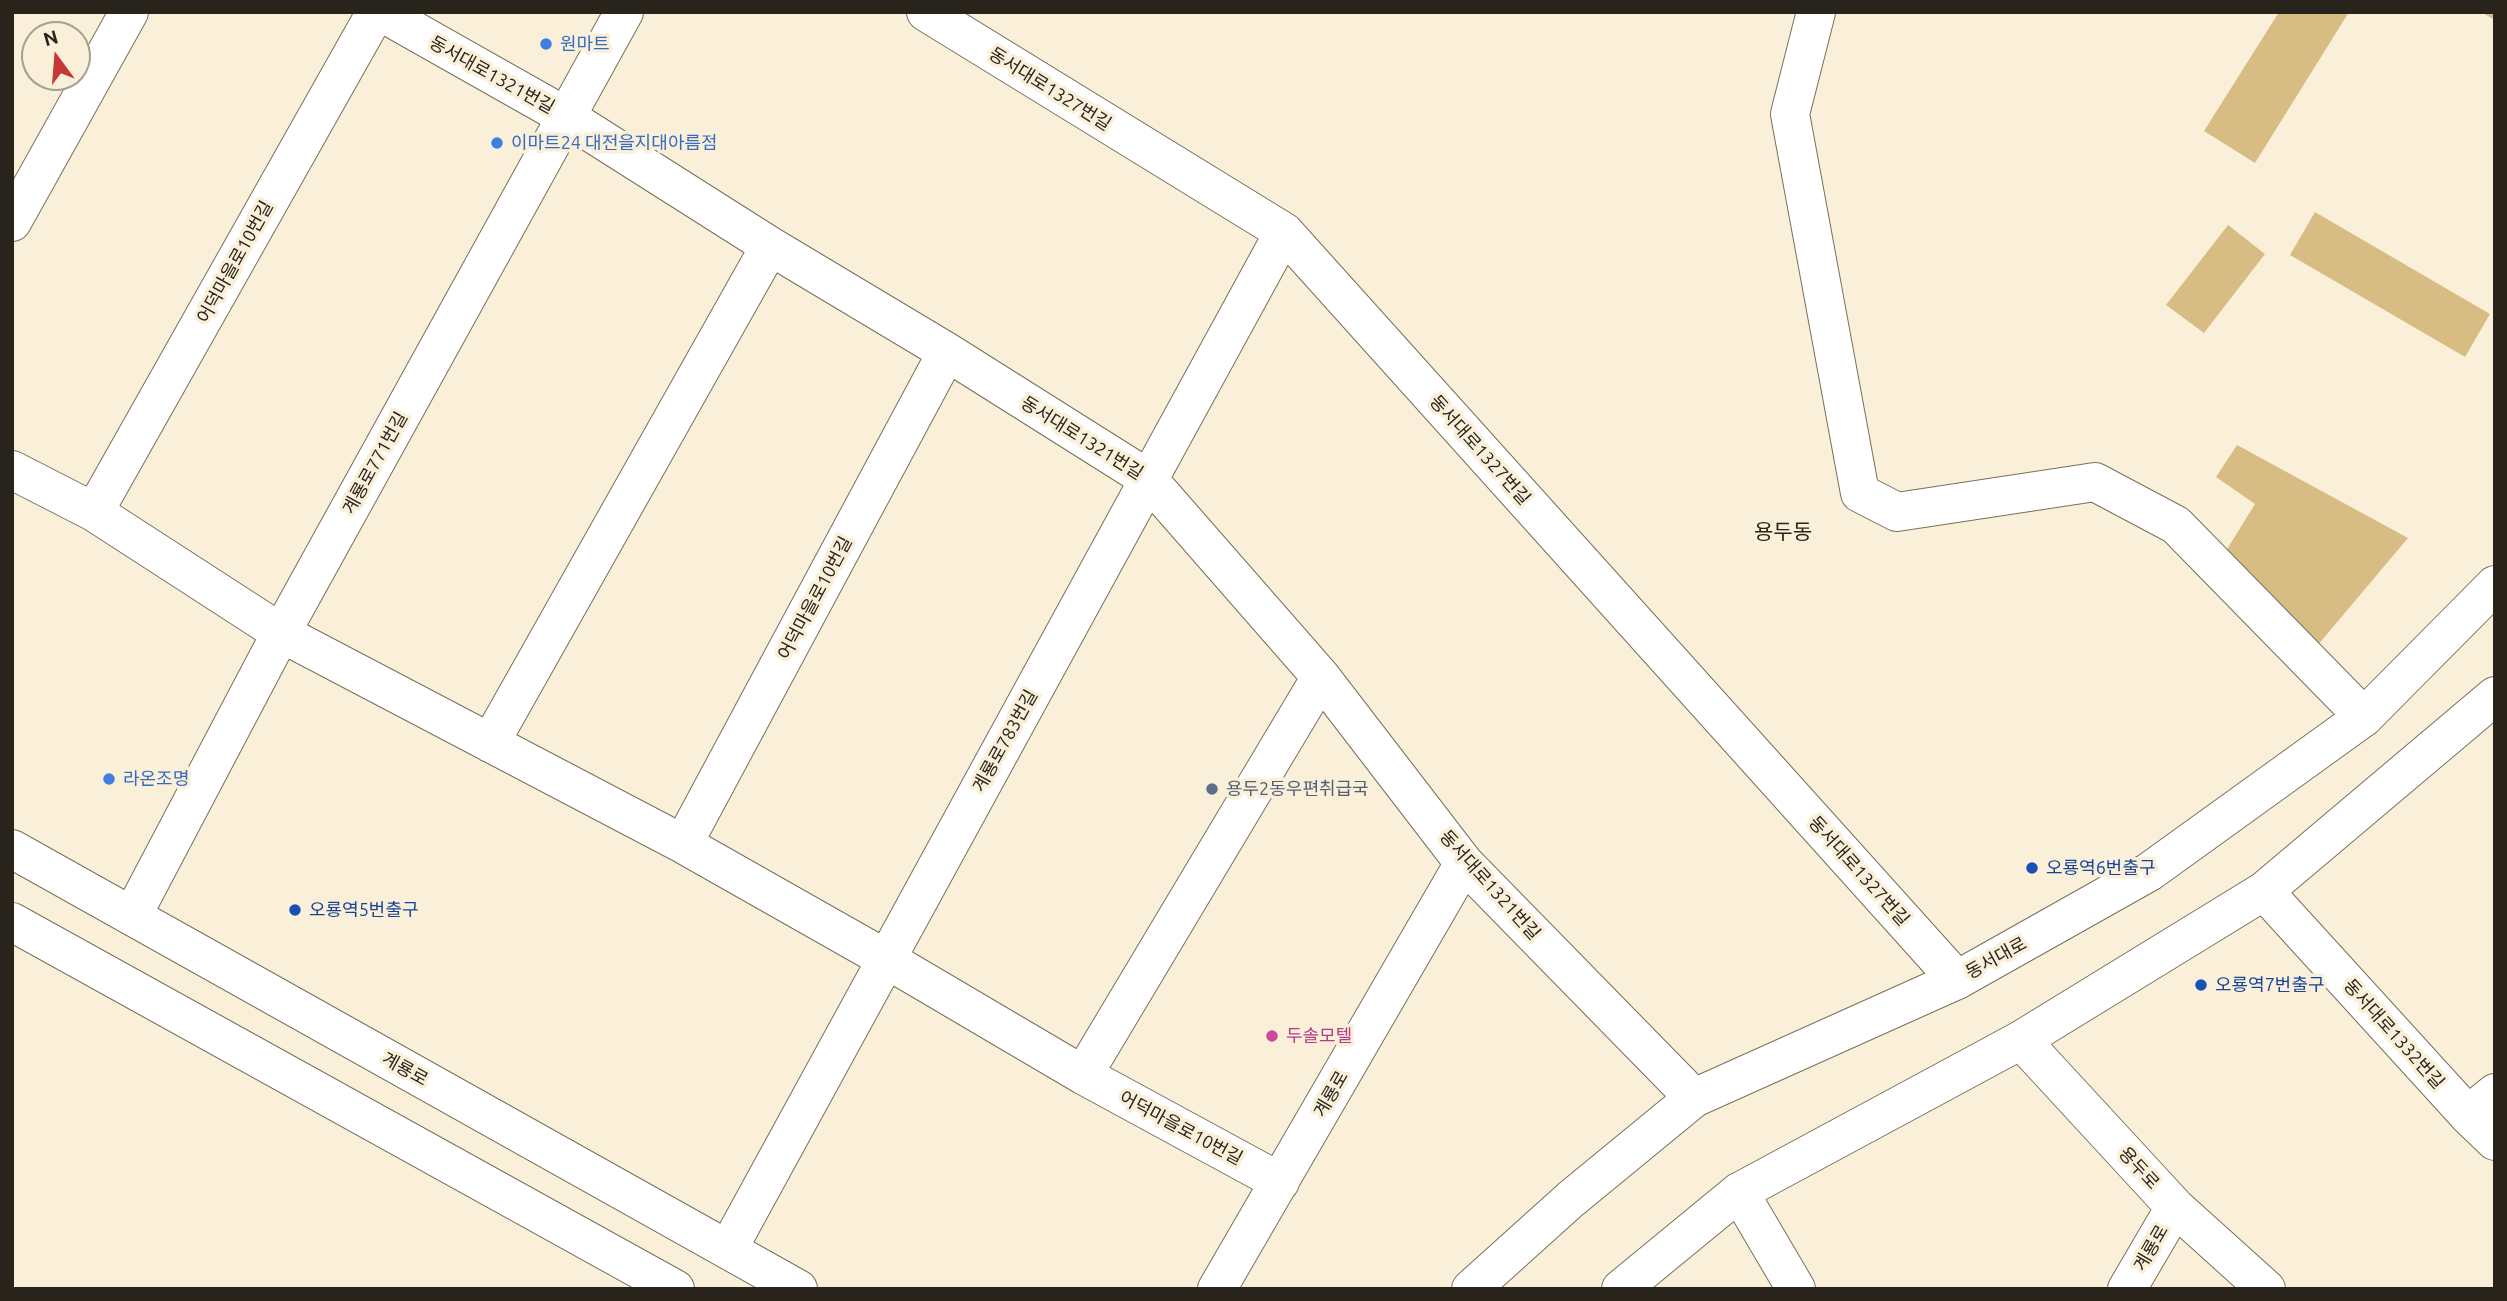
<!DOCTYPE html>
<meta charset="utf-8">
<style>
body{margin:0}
#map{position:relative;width:2507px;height:1301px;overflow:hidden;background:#faf0da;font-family:Ubuntu,sans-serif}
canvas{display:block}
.frame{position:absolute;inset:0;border:14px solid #28241c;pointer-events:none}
.north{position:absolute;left:21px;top:21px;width:70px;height:70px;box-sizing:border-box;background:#faf0da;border:2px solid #a69e8e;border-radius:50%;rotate:344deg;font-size:19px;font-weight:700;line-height:28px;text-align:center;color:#28241c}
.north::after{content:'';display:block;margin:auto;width:24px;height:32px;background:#c63737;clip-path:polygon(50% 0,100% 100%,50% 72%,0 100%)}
</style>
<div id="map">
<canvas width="2507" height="1301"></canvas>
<div class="frame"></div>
<div class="north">N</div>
</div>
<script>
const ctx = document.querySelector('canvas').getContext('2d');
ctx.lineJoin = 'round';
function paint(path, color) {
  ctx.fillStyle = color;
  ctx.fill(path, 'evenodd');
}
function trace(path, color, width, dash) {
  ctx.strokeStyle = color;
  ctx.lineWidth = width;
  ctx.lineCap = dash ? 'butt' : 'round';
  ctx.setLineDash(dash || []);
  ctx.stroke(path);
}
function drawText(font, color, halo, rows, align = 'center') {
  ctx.font = font + ' Ubuntu,"Noto Sans KR",sans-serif';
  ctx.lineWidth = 7;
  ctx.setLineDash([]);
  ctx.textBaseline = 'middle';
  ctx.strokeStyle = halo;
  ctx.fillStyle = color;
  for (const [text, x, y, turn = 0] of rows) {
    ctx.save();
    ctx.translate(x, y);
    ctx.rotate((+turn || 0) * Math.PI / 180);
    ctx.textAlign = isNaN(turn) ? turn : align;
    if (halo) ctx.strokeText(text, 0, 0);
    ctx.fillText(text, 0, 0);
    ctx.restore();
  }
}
const building = new Path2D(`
 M 2279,12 L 2349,12 L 2255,163 L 2204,131 Z
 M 2481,12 L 2495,12 L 2495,20 Z
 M 2315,212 L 2490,314 L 2465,357 L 2290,255 Z
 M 2228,225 L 2265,254 L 2204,333 L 2166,305 Z
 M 2237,445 L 2408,538 L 2317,646 L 2224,554 L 2255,504 L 2216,477 Z`);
const minor = new Path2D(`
 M 381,12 L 565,116 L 770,246 L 947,352 L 1147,478 L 1321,677 L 1464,863 L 1694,1098
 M 926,12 L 1284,232 L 1957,980
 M 1816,12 L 1790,114 L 1860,493 L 1897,512 L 2095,482 L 2176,525 L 2364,717
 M 12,222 L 129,12
 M 12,470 L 94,512 L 281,633 L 683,844 L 886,959 L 1083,1075 L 1280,1182
 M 94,512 L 376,12
 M 490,743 L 770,246
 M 683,844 L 947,352
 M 2264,891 L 2468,1115 L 2495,1141
 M 2021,1040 L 2175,1207 L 2266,1289
 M 1083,1075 L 1321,677
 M 2468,1115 L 2495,1093
 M 1739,1192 L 1796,1289
 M 728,1249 L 1284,232
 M 1217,1289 L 1464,863
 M 2127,1289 L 2175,1207`);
const tertiary = new Path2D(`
 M 132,916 L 281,633 L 624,12`);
const primary = new Path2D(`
 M 12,849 L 798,1289
 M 12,922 L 675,1289
 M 1471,1289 L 1571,1199 L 1694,1098 L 1957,980 L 2149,872 L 2364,717 L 2495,585
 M 1621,1289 L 1739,1192 L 2021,1040 L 2264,891 L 2495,696`);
const markers = [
 [546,44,7,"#3f7fe0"],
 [497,143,7,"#3f7fe0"],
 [109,779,7,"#3f7fe0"],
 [1212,789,7,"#5c6f8a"],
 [2032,868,7,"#1a4fb4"],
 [295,910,7,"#1a4fb4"],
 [2201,985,7,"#1a4fb4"],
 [1272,1036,7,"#d1479c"]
];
const shopNames = [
 ["원마트",560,44],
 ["이마트24 대전을지대아름점",511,143],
 ["라온조명",123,779]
];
const streetNames = [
 ["동서대로1321번길",492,75,29],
 ["동서대로1327번길",1050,89,32],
 ["어덕마을로10번길",235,262,-61],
 ["동서대로1321번길",1082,438,32],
 ["동서대로1327번길",1480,450,48],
 ["계룡로771번길",375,463,-61],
 ["어덕마을로10번길",815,598,-62],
 ["계룡로783번길",1005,741,-61],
 ["동서대로1327번길",1859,871,48],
 ["동서대로1321번길",1490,885,48],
 ["동서대로",1996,958,-29],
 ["동서대로1332번길",2394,1034,48],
 ["계룡로",405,1069,29],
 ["계룡로",1331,1094,-60],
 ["어덕마을로10번길",1181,1128,28],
 ["용두로",2139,1168,47],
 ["계룡로",2151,1248,-60]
];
const serviceNames = [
 ["용두2동우편취급국",1226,789]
];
const transitNames = [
 ["오룡역6번출구",2046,868],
 ["오룡역5번출구",309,910],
 ["오룡역7번출구",2215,985]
];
const hotelNames = [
 ["두솔모텔",1286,1036]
];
const quarterNames = [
 ["용두동",1783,532]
];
paint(building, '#d7bd84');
trace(minor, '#79705c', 40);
trace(tertiary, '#79705c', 40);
trace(primary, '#79705c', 40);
trace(minor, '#fff', 38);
trace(tertiary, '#fff', 38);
trace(primary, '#fff', 38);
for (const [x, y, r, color] of markers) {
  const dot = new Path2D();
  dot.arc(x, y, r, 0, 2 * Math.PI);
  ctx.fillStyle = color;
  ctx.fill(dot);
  trace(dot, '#faf0da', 2.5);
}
drawText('18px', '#366cbe', '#faf0da', shopNames, 'left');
drawText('18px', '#28241c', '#faf0da', streetNames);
drawText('18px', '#4e5e75', '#faf0da', serviceNames, 'left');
drawText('18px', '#164399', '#faf0da', transitNames, 'left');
drawText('18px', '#b23c85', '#faf0da', hotelNames, 'left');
drawText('21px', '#28241c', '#faf0da', quarterNames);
</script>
